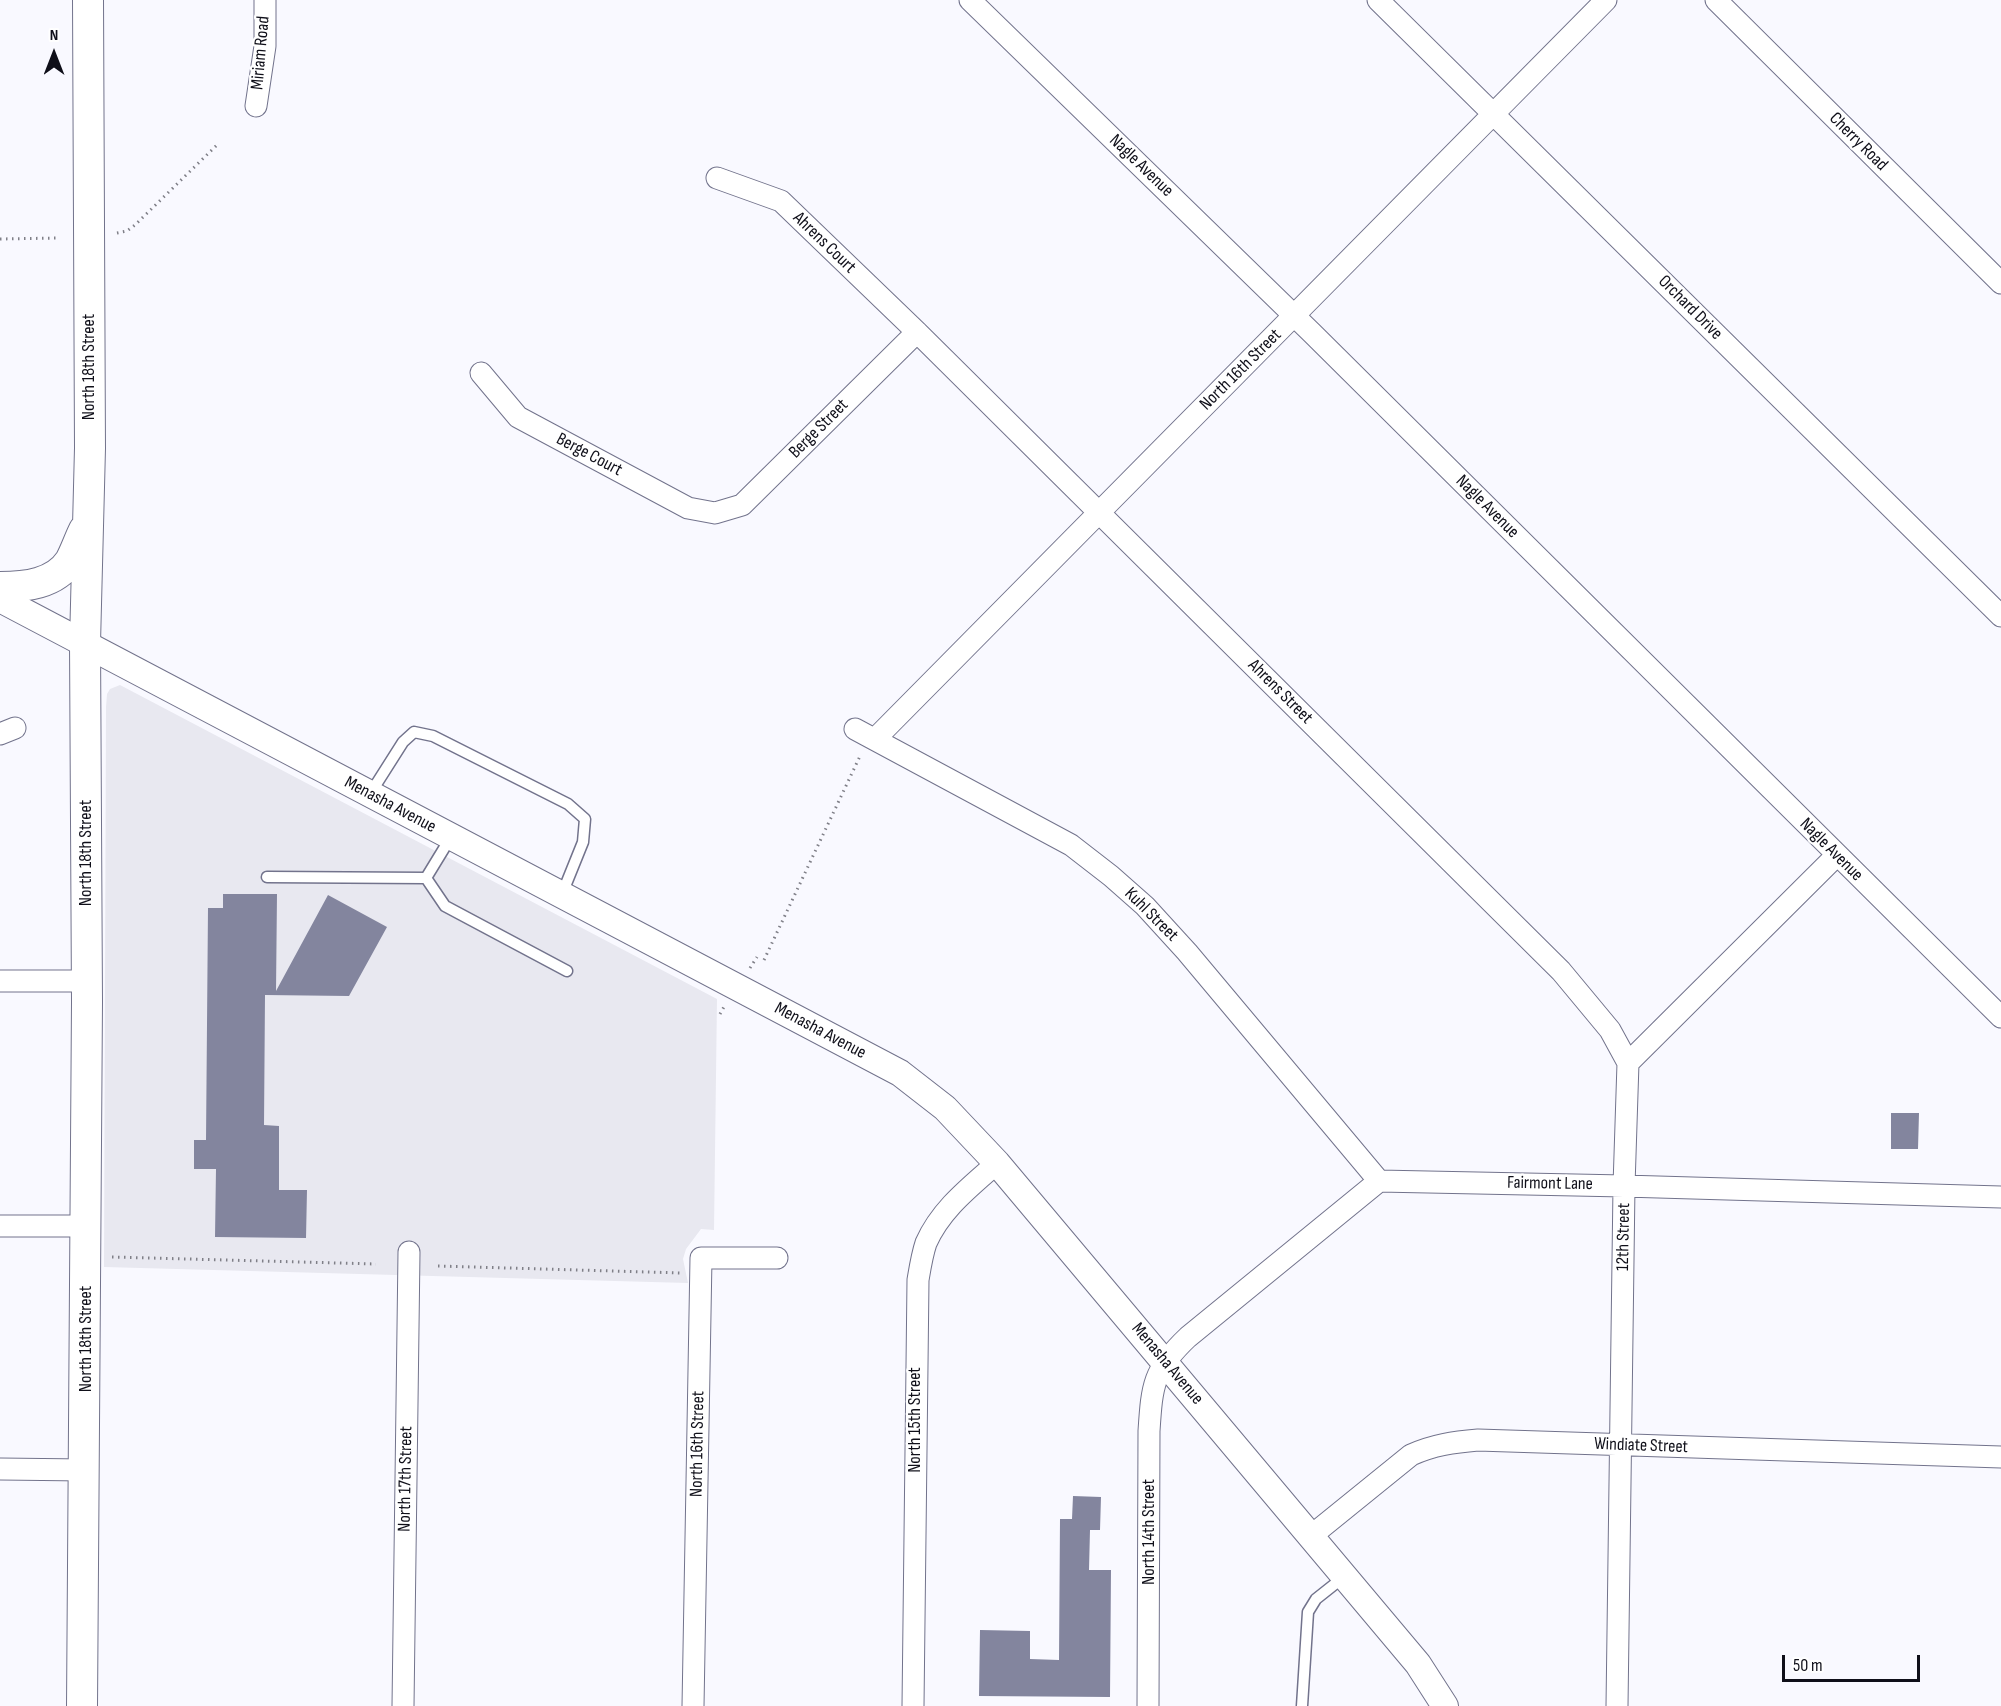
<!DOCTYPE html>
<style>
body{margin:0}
#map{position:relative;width:2001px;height:1706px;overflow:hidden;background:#f9f9ff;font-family:"Sofia Sans Condensed",sans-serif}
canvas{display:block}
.north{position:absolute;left:24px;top:24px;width:60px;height:60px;-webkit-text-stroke:4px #fff;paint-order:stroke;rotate:0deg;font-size:16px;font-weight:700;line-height:24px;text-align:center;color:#0f0f19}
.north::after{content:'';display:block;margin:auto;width:21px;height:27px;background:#0f0f19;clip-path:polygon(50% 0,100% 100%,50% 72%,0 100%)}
.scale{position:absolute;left:1782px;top:1655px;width:138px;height:27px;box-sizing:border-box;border:3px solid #0f0f19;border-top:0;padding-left:8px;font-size:18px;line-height:21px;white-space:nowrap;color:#0f0f19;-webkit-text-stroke:4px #fff;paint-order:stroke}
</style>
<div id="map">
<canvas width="2001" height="1706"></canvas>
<div class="north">N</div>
<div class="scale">50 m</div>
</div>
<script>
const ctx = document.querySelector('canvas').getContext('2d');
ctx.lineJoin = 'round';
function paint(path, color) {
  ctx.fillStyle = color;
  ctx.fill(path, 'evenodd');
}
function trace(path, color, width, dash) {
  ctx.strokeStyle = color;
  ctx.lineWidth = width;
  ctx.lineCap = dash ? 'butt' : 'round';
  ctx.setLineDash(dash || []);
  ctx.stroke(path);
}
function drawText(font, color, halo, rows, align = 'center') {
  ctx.font = font + ' "Sofia Sans Condensed",sans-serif';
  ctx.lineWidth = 4.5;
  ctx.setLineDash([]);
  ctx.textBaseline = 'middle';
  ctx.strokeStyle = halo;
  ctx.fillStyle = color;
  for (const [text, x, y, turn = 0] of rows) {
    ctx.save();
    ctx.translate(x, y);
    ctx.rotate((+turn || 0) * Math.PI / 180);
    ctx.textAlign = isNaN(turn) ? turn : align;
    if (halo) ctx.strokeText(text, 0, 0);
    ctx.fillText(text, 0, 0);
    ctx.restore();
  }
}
const built = new Path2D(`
 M 120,685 L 717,999 L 714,1230 L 701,1229 L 686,1249 L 683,1259 L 688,1283 L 104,1267 L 106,707 L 107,694 L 110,689 Z`);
const building = new Path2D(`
 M 223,894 L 277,894 L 276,991 L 328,895 L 387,927 L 349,996 L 265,995 L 264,1125 L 279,1126 L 279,1190 L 307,1190 L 306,1238 L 215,1237 L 216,1169 L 194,1169 L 194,1140 L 206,1140 L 208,908 L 223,908 Z
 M 1891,1113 L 1919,1113 L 1918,1149 L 1891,1149 Z
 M 1073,1496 L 1101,1497 L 1100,1530 L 1090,1530 L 1089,1570 L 1111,1570 L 1110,1697 L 979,1696 L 980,1630 L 1030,1631 L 1030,1659 L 1059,1660 L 1060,1519 L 1072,1519 Z`);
const path = new Path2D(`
 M 117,233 L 127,231 L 135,225 L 219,143
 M 0,239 L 59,238
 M 764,960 L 861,754
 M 750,968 L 757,957
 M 720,1014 L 725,1005
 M 112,1257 L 376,1264
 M 438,1266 L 682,1273`);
const service = new Path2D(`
 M 370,794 L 403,742 L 414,732 L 433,736 L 568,804 L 585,819 L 583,842 L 562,894
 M 451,837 L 426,878 L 445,906 L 567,971
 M 267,877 L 426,878
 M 1302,1706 L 1308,1612 L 1316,1599 L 1345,1576`);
const minor = new Path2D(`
 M 970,0 L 1312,333 L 2001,1017
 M 1378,0 L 2001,616
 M 1716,0 L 2001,283
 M 256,106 L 265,46 L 265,0
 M 717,178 L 781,201 L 917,332 L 1561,971 L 1610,1030 L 1628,1063
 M 481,373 L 518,417 L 688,508 L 715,513 L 742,505 L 917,332
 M 855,729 L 1071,845 L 1111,876 L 1145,906 L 1187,952 L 1379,1181
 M 0,734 L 15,728
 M 875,739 L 1606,0
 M 0,981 L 87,981
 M 0,1226 L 87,1226
 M 0,1469 L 85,1470
 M 1311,1536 L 1411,1455 C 1433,1445 1454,1442 1478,1440 L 2001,1457
 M 403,1706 L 409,1252
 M 693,1706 L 701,1258 L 777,1258
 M 913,1706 L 918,1280 C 920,1268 922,1255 926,1243 C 941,1209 970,1187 997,1163
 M 1148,1706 L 1149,1431 C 1152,1385 1153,1370 1188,1337 L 1379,1181 L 1624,1186 L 2001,1197
 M 1617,1706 L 1624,1186 L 1628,1063 L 1837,855`);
const tertiary = new Path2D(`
 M 0,599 L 900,1073 L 945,1108 L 997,1163 L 1418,1664 L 1445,1706`);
const secondary = new Path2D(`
 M 0,587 C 25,587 55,584 70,561 C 75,552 79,540 84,530
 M 82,1706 L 87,1002 L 85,643 L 90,448 L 88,0`);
const streetNames = [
 ["Miriam Road",261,53,-85],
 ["Cherry Road",1858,142,45],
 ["Nagle Avenue",1141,166,44],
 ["Ahrens Court",824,243,44],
 ["Orchard Drive",1690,308,45],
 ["North 18th Street",89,367,-90],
 ["North 16th Street",1241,370,-45],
 ["Berge Street",819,429,-45],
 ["Berge Court",589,455,28],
 ["Nagle Avenue",1487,507,45],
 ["Ahrens Street",1280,692,45],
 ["Menasha Avenue",390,805,28],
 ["Nagle Avenue",1831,850,45],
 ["North 18th Street",86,853,-90],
 ["Kuhl Street",1151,915,45],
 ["Menasha Avenue",820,1031,28],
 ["Fairmont Lane",1550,1184,1],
 ["12th Street",1624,1237,-89],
 ["North 18th Street",86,1339,-90],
 ["Menasha Avenue",1167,1364,50],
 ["North 15th Street",915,1420,-90],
 ["North 16th Street",698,1444,-89],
 ["Windiate Street",1641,1446,2],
 ["North 17th Street",406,1479,-89],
 ["North 14th Street",1149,1532,-90]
];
paint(built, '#e8e8f0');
paint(building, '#83859e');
trace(service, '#72738c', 13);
trace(minor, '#72738c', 23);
trace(tertiary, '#72738c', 28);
trace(secondary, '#72738c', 32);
trace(path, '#7f7f87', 3, [1.5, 4.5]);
trace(service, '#fff', 10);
trace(minor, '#fff', 21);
trace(tertiary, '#fff', 26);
trace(secondary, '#fff', 30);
drawText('18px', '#0f0f19', '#fff', streetNames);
</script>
